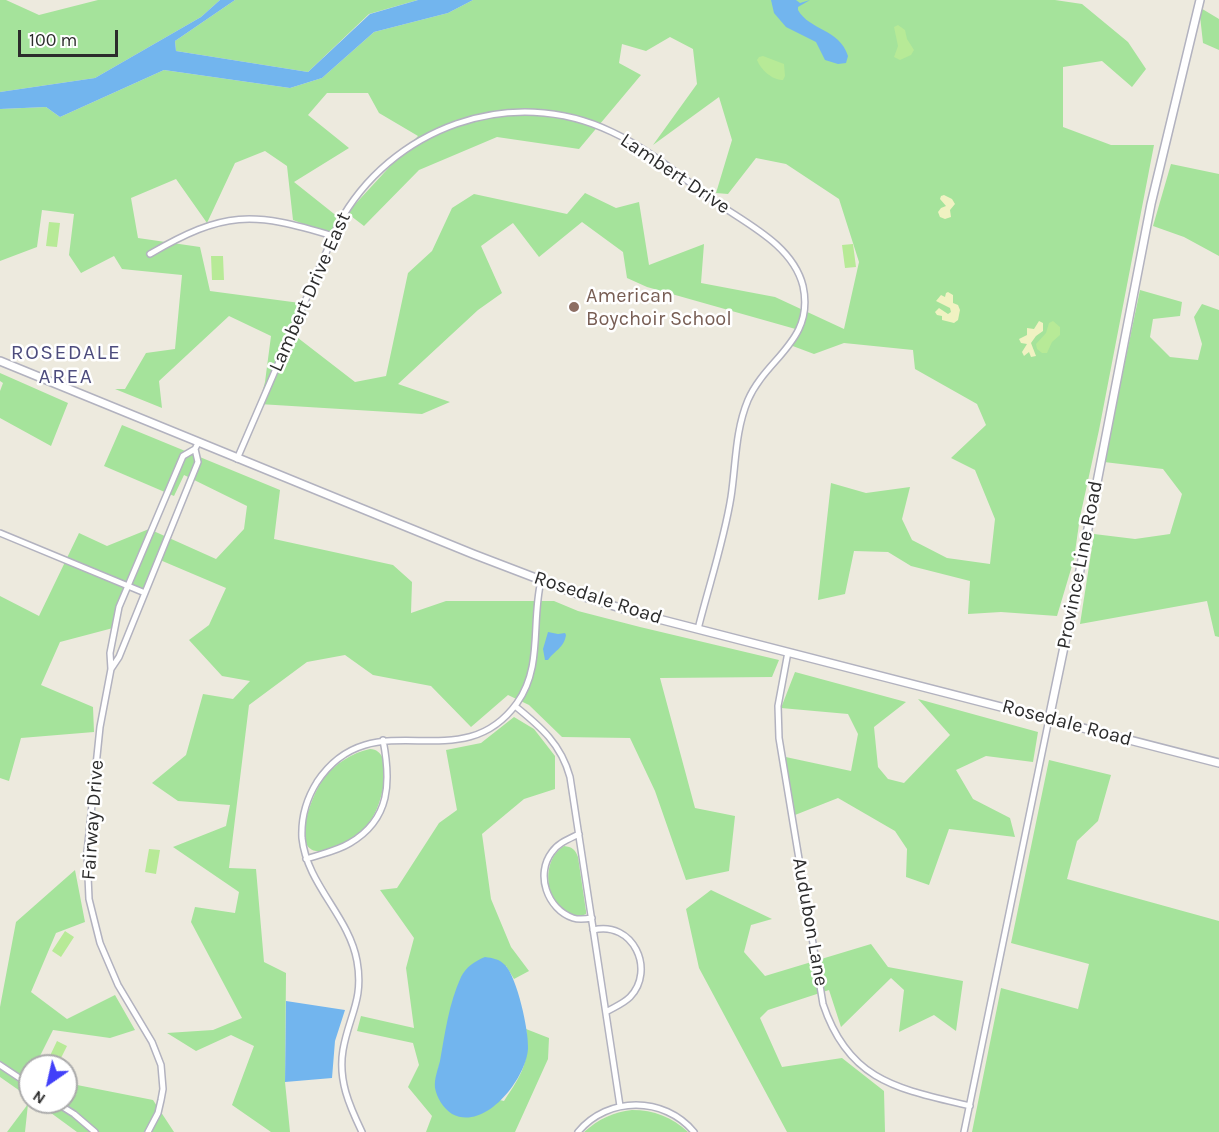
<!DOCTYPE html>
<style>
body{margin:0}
#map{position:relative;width:1219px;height:1132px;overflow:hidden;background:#edeade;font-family:Karla,sans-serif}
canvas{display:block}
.north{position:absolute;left:18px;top:1054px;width:60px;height:60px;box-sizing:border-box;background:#fff;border:2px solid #ababab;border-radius:50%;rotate:214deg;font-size:16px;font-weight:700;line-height:24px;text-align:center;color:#2c2c2c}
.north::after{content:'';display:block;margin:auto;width:21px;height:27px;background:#4240f9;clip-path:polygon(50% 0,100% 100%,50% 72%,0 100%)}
.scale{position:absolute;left:18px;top:30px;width:100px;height:27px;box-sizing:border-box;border:3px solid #2c2c2c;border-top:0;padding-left:8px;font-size:18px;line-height:21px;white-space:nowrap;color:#2c2c2c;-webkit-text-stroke:4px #fff;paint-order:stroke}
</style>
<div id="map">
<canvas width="1219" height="1132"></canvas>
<div class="north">N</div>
<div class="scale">100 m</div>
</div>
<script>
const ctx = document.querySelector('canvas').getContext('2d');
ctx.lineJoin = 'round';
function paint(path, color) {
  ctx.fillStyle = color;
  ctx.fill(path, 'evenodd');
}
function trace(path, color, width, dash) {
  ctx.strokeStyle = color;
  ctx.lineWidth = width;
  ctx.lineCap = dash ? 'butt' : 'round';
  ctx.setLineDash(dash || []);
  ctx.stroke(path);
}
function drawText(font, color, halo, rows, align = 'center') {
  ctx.font = font + ' Karla,sans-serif';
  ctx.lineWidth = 5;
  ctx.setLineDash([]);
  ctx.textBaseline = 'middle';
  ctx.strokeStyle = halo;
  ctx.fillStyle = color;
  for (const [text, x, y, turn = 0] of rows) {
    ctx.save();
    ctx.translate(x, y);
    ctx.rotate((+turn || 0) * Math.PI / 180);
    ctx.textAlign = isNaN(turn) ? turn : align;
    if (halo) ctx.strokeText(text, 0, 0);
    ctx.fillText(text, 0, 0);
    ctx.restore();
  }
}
const green = new Path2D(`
 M 0,0 L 6,0 L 39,15 L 98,0 L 220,0 L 201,17 L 95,78 L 0,92 Z
 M 235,0 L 418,0 L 369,14 L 308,72 L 176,51 L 175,41 Z
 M 473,0 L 1055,0 L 1082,4 L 1128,42 L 1146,69 L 1132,87 L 1102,61 L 1063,67 L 1063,127 L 1111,145 L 1154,145 L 1099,430 L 1080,517 L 1074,559 L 1057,616 L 1001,612 L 968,614 L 970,581 L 911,566 L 888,552 L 854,551 L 845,594 L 818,600 L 831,483 L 866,493 L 910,487 L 902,519 L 912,540 L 947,558 L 990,564 L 995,519 L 975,470 L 951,458 L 986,425 L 977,404 L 915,369 L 913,350 L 844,343 L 814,354 L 790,345 L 799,330 L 647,287 L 627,278 L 623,252 L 582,222 L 539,257 L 513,223 L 481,246 L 502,293 L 478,310 L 398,384 L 450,402 L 422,414 L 259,404 L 265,382 L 271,336 L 229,316 L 159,381 L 162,408 L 115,389 L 125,389 L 146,353 L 175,349 L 182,275 L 122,269 L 114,256 L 81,273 L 69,255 L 74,214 L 42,210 L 37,247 L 0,261 L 0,109 L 46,107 L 60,117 L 164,70 L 290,88 L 322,78 L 374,32 L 448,13 ZM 670,37 L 693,49 L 697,84 L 653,145 L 719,97 L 732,140 L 716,193 L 728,194 L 756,158 L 786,164 L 839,199 L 859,262 L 844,329 L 775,297 L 701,283 L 704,244 L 649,265 L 639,202 L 616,208 L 585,193 L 567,214 L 474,194 L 452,208 L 432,251 L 408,273 L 386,376 L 355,382 L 289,331 L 300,303 L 210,291 L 200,247 L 138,238 L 131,198 L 176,179 L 207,223 L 235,163 L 265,151 L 287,166 L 293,220 L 335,236 L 343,221 L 294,182 L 349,148 L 308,115 L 327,93 L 368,93 L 379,113 L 418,136 L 347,213 L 364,226 L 419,170 L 497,137 L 579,149 L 641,75 L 619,63 L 622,44 L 646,51 Z
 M 1199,7 L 1219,19 L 1219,50 L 1203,43 Z
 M 1171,164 L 1219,174 L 1219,256 L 1184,237 L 1153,226 Z
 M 1140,290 L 1182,302 L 1180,316 L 1153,319 L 1150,337 L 1170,357 L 1198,360 L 1202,344 L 1194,317 L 1202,304 L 1219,310 L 1219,637 L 1215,636 L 1207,601 L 1080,624 L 1094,534 L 1135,539 L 1170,534 L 1182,494 L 1163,469 L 1104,462 Z
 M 0,373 L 68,403 L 51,446 L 0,418 L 0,391 L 3,383 L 0,381 Z
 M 122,425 L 280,490 L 274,539 L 393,565 L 412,582 L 411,613 L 446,601 L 554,601 L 578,611 L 640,627 L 779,660 L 772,677 L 660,678 L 695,808 L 735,816 L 729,871 L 686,880 L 655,791 L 630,738 L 562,737 L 529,705 L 508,695 L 471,727 L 431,686 L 373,675 L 345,655 L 307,662 L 249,705 L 229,868 L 256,869 L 264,962 L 286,973 L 285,1082 L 290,1132 L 271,1132 L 232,1105 L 254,1046 L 231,1035 L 196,1051 L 167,1033 L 213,1030 L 242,1018 L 191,922 L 195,907 L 235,913 L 239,892 L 173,847 L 226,826 L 230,805 L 178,801 L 152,783 L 186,755 L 203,694 L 233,699 L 250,681 L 222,676 L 189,640 L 209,625 L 226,588 L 160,560 L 144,595 L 125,587 L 113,628 L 60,642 L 41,685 L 93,707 L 94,732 L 21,738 L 9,781 L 0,778 L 0,596 L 39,616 L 79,533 L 107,546 L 149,529 L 216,559 L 244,529 L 247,506 L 184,475 L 174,496 L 104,466 Z
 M 795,672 L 906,702 L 874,727 L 878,767 L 888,779 L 904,783 L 950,735 L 918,699 L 1038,732 L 1033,762 L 986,756 L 956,770 L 973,799 L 1010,818 L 1015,837 L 949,829 L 929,885 L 906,877 L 907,849 L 895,831 L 838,798 L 795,815 L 786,789 L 781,756 L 851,771 L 858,734 L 848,714 L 781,708 Z
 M 514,717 L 534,729 L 555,756 L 555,789 L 524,799 L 482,834 L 491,899 L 511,947 L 529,971 L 514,979 L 506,966 L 439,1066 L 435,1085 L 504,1101 C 522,1074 530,1062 526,1029 L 549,1038 L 548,1059 L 515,1132 L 426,1132 L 432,1116 L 408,1087 L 419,1065 L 413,1043 L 357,1031 L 361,1016 L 414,1028 L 406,968 L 414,938 L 380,890 L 397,888 L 439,823 L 457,810 L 446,750 L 481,743 Z
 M 370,749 C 396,750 382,803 373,817 C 366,828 355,838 343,844 C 336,847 324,852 316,851 C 290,846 315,789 324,778 C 336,763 352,753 370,749 Z
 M 1049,760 L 1111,775 L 1098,821 L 1077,841 L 1067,879 L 1219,921 L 1219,1132 L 972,1132 L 1001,988 L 1078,1009 L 1089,964 L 1011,943 Z
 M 564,846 C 572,847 575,849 578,857 L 586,911 L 586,914 C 552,928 533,865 564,846 Z
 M 75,870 L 85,922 L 56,933 L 31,992 L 67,1019 L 115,995 L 135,1030 L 110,1038 L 53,1030 L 36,1064 L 38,1066 L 30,1066 L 30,1098 L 0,1077 L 0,1007 L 16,922 Z
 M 711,890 L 772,919 L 751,925 L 744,952 L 765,976 L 871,944 L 888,967 L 963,981 L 956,1031 L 934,1015 L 899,1032 L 904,990 L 891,978 L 841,1027 L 829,990 L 768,1010 L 760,1018 L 782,1067 L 842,1058 L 884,1091 L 885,1132 L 787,1132 L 699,968 L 686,909 Z
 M 66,1081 L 72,1084 L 153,1100 L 174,1132 L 77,1132 L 36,1102 L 66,1102 Z
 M 28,1104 L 25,1132 L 7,1132 Z
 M 632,1110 C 654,1110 672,1117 688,1132 L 584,1132 C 599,1119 613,1112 632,1110 Z`);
const sand = new Path2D(`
 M 944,195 L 952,199 L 955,204 L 950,210 L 951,217 L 945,219 L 940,217 L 938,212 L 941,208 L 946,206 L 940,199 L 941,196 Z
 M 948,292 L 953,295 L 953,303 L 958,305 L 960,310 L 958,320 L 954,323 L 942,320 L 942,316 L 937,315 L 935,312 L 939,308 L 948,314 L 951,312 L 950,308 L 936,301 L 941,295 L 945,297 L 946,293 Z
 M 1039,321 L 1043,323 L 1043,331 L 1036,336 L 1031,343 L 1036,356 L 1031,357 L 1029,352 L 1024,356 L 1022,352 L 1027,344 L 1021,343 L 1019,339 L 1027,335 L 1027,328 L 1034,329 Z`);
const pitch = new Path2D(`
 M 898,25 L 905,30 L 907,39 L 914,50 L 911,55 L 900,60 L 894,57 L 898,46 L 894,27 Z
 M 763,56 L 784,64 L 785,76 L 783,80 C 772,80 761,70 757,60 L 759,57 Z
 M 49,222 L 60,223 L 57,247 L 46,246 Z
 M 853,244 L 856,267 L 845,268 L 842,245 Z
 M 211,256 L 223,256 L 224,280 L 212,280 Z
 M 1053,321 L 1060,327 L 1060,335 L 1052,342 L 1047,353 L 1042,353 L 1037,349 L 1036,344 L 1046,333 L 1049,323 Z
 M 149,849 L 160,850 L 156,874 L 145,872 Z
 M 65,931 L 74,937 L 61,957 L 52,951 Z
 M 57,1041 L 67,1046 L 57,1066 L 47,1062 Z`);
const water = new Path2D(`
 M 220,0 L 235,0 L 175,41 L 176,51 L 308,72 L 370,14 L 418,0 L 473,0 L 448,13 L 374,32 L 322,78 L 290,88 L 164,70 L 60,117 L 46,107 L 0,109 L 0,92 L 95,78 L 201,17 Z
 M 771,0 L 796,0 L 800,3 L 810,0 L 798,7 L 798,10 C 810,31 839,28 848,56 L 846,63 L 838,64 L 825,60 L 816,42 L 786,27 L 774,13 Z
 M 548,632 L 558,634 L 565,633 L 566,635 C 564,648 555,650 548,660 L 545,660 L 543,649 Z
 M 485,957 C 493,958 499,959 505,965 C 517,977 529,1031 528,1048 C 527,1077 486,1132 452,1114 C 443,1108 437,1098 435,1088 C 434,1079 438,1069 440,1061 C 445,1033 449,1003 461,977 C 466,967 475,961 485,957 Z
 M 286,1001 L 345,1010 L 335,1041 L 332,1078 L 285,1082 Z`);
const minor = new Path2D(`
 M 150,254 C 224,211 252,211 333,236
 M 237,459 L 338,225 C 390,128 511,83 612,132 C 649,149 684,179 717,203 C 749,225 793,246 803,286 C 815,341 766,358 748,400 C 735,431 736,464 731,497 C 724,541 709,585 698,629
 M 0,533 L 145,593
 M 788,652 L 778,706 L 779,738 L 823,1004 C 849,1082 899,1089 970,1106
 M 111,669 L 119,657 L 198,462 L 195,449
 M 515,706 C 541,727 561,744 570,777 L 620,1106
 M 579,834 C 569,839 558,843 552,852 C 535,874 547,909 573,918 C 579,920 586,919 592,918
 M 306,859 C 321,854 337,851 350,843 C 391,819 391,781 383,740
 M 593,930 C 633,920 656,970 630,997 C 623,1004 614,1007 606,1012
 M 0,1065 L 30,1085
 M 55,1102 L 74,1114 L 95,1132
 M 148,1132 L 158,1113 L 161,1100 L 163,1089 L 161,1065 L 152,1042 L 118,985 L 100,943 L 89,899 L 87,853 L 100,727 L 111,669 L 110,653 L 119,607 L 183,456 L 195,449 L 198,443
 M 362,1132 C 349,1105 338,1080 343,1050 C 349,1015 364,1000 357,961 C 349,916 307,885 302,838 C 301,818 307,798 317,782 C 373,698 460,782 517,703 C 543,667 531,622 541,581
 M 578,1132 C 608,1096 664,1096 694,1132
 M 964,1132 L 1049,719`);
const tertiary = new Path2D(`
 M 0,361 L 473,554 L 588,598 L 643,615 L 1219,763
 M 1049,719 L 1080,570 L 1151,204 L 1200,0`);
const markers = [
 [574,307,6,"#8d6e63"]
];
const streetNames = [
 ["Lambert Drive",675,174,34],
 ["Lambert Drive East",310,292,-66],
 ["Province Line Road",1080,565,-79],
 ["Rosedale Road",598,598,18],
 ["Rosedale Road",1067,723,15],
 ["Fairway Drive",93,820,-86],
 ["Audubon Lane",810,922,80]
];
const educationNames = [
 ["American",586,296],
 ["Boychoir School",586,319]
];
const neighbourhoodNames = [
 ["ROSEDALE",66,353],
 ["AREA",66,377]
];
paint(green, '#a5e39b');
paint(sand, '#f0f2c2');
paint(pitch, '#b7ea97');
paint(water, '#72b5ee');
trace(minor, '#b2b2bf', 8);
trace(tertiary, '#b2b2bf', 10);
trace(minor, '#fff', 5);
trace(tertiary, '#fff', 7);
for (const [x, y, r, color] of markers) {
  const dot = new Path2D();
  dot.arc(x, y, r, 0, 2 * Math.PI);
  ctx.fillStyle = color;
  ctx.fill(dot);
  trace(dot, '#fff', 2);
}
drawText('20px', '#2c2c2c', '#fff', streetNames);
drawText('20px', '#785e54', '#fff', educationNames, 'left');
ctx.letterSpacing = '1.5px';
drawText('21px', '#4d4c7d', '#fff', neighbourhoodNames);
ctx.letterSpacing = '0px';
</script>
